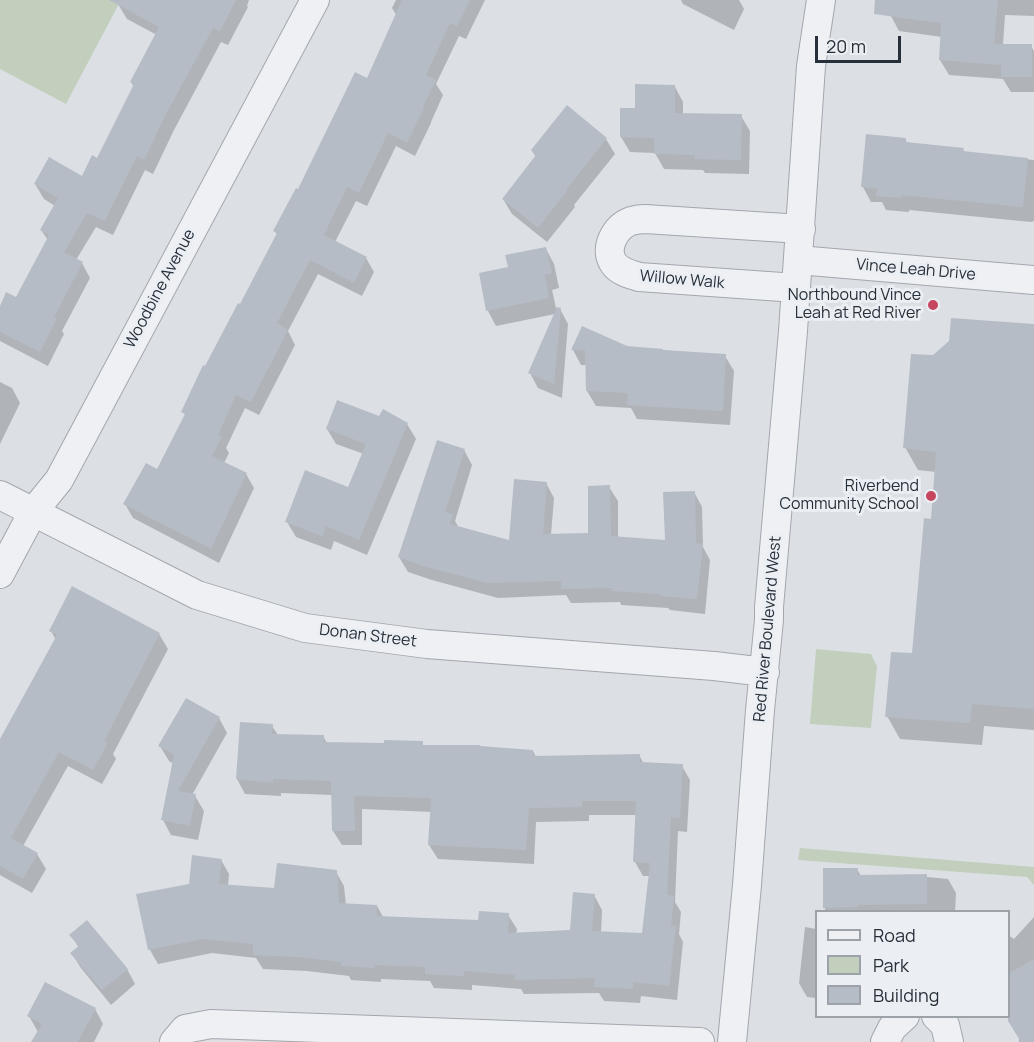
<!DOCTYPE html>
<style>
body{margin:0}
#map{position:relative;width:1034px;height:1042px;overflow:hidden;background:#dce0e5;font-family:Manrope,sans-serif}
canvas{display:block}
.legend{position:absolute;left:815px;top:910px;width:195px;height:108px;box-sizing:border-box;background:#ebeff3;border:2px solid #9da2a9;margin:0;padding:8px 10px;list-style:none;font-size:18px;color:#272f3a}
.legend li{display:flex;align-items:center;gap:12px;height:30px}
.legend b{width:30px;border:2px solid #9da2a9}
.scale{position:absolute;left:815px;top:36px;width:86px;height:27px;box-sizing:border-box;border:3px solid #272f3a;border-top:0;padding-left:8px;font-size:18px;line-height:21px;white-space:nowrap;color:#272f3a;-webkit-text-stroke:4px #ebeff3;paint-order:stroke}
</style>
<div id="map">
<canvas width="1034" height="1042"></canvas>
<ul class="legend">
<li><b style="height:8px;background:#eef0f4"></b>Road</li>
<li><b style="height:16px;background:#c2cfbd"></b>Park</li>
<li><b style="height:16px;background:#b6bcc5"></b>Building</li>
</ul>
<div class="scale">20 m</div>
</div>
<script>
const ctx = document.querySelector('canvas').getContext('2d');
ctx.lineJoin = 'round';
function paint(path, color) {
  ctx.fillStyle = color;
  ctx.fill(path, 'evenodd');
}
function trace(path, color, width, dash) {
  ctx.strokeStyle = color;
  ctx.lineWidth = width;
  ctx.lineCap = dash ? 'butt' : 'round';
  ctx.setLineDash(dash || []);
  ctx.stroke(path);
}
function drawText(font, color, halo, rows, align = 'center') {
  ctx.font = font + ' Manrope,sans-serif';
  ctx.lineWidth = 6;
  ctx.setLineDash([]);
  ctx.textBaseline = 'middle';
  ctx.strokeStyle = halo;
  ctx.fillStyle = color;
  for (const [text, x, y, turn = 0] of rows) {
    ctx.save();
    ctx.translate(x, y);
    ctx.rotate((+turn || 0) * Math.PI / 180);
    ctx.textAlign = isNaN(turn) ? turn : align;
    if (halo) ctx.strokeText(text, 0, 0);
    ctx.fillText(text, 0, 0);
    ctx.restore();
  }
}
const green = new Path2D(`
 M 0,0 L 121,0 L 66,104 L 0,69 Z
 M 816,649 L 871,654 L 877,666 L 871,728 L 810,724 Z
 M 800,848 L 1034,867 L 1034,885 L 1027,877 L 798,860 Z`);
const shadow = new Path2D(`
 M 121,0 L 249,0 L 247,6 L 248,7 L 228,45 L 221,42 L 174,130 L 153,174 L 145,170 L 113,235 L 96,227 L 76,260 L 82,263 L 90,278 L 62,331 L 64,334 L 48,366 L 0,341 L 0,309 L 16,299 L 48,240 L 41,230 L 55,206 L 44,199 L 35,184 L 83,178 L 98,160 L 134,87 L 131,82 L 157,35 L 127,19 L 118,4 Z
 M 396,0 L 485,0 L 466,39 L 459,36 L 436,84 L 443,95 L 431,122 L 431,123 L 415,156 L 396,146 L 367,206 L 356,201 L 335,242 L 366,258 L 374,272 L 362,296 L 318,274 L 288,331 L 295,345 L 259,415 L 245,408 L 226,448 L 229,453 L 224,463 L 246,474 L 254,488 L 219,563 L 133,518 L 125,504 L 158,471 L 186,416 L 183,412 L 278,236 L 275,231 L 367,80 L 397,16 L 392,8 Z
 M 681,0 L 739,0 L 744,9 L 734,30 L 683,4 Z
 M 893,0 L 1034,0 L 1034,16 L 1005,15 L 1003,45 L 1031,46 L 1034,51 L 1034,92 L 1011,92 L 1003,79 L 949,75 L 940,60 L 942,37 L 899,31 L 891,16 Z
 M 675,87 L 683,102 L 683,115 L 741,116 L 750,131 L 749,174 L 705,173 L 703,170 L 664,169 L 655,153 L 630,152 L 621,137 L 636,109 Z
 M 606,139 L 615,154 L 574,205 L 575,207 L 547,242 L 512,214 L 503,199 L 536,157 L 532,151 Z
 M 905,139 L 908,144 L 963,150 L 965,153 L 1034,160 L 1034,221 L 1031,222 L 909,210 L 909,212 L 886,210 L 882,202 L 871,202 L 863,187 Z
 M 546,249 L 554,264 L 559,288 L 552,290 L 556,308 L 560,309 L 568,324 L 562,398 L 538,388 L 530,373 L 555,314 L 496,326 L 488,311 L 509,269 Z
 M 1034,326 L 1034,730 L 984,726 L 982,745 L 900,739 L 887,716 L 913,655 L 933,520 L 936,472 L 918,470 L 905,447 L 934,357 Z
 M 627,347 L 725,356 L 734,371 L 730,425 L 637,419 L 631,408 L 596,406 L 587,391 L 587,365 L 581,365 L 573,350 Z
 M 0,382 L 12,388 L 20,403 L 0,444 Z
 M 380,418 L 407,424 L 416,439 L 367,555 L 334,541 L 331,550 L 296,537 L 287,522 L 349,489 L 364,454 L 336,444 L 327,429 Z
 M 464,450 L 472,465 L 455,521 L 459,528 L 510,542 L 546,483 L 554,498 L 551,535 L 590,534 L 609,487 L 618,501 L 618,539 L 666,542 L 694,492 L 702,507 L 703,547 L 710,560 L 705,614 L 670,610 L 668,608 L 621,605 L 620,602 L 571,603 L 566,595 L 498,598 L 432,580 L 408,572 L 399,557 Z
 M 51,631 L 159,634 L 168,649 L 113,754 L 116,759 L 102,784 L 68,766 L 23,846 L 37,854 L 46,869 L 32,893 L 0,875 L 0,743 L 56,640 Z
 M 219,718 L 227,733 L 192,795 L 195,796 L 204,811 L 198,840 L 171,835 L 163,820 L 174,764 L 169,761 L 160,746 Z
 M 241,723 L 272,726 L 278,735 L 323,736 L 327,743 L 386,745 L 422,743 L 424,746 L 533,751 L 536,757 L 639,755 L 644,764 L 682,766 L 690,780 L 687,832 L 678,831 L 675,902 L 681,912 L 679,934 L 683,942 L 677,1000 L 641,996 L 640,1003 L 604,1001 L 599,993 L 524,994 L 521,989 L 472,985 L 472,990 L 434,988 L 430,981 L 381,979 L 381,982 L 351,980 L 349,976 L 307,971 L 263,969 L 256,958 L 212,953 L 158,964 L 150,950 L 138,896 L 190,885 L 221,860 L 229,874 L 228,886 L 275,890 L 336,872 L 344,886 L 346,905 L 377,906 L 383,917 L 480,921 L 508,915 L 517,929 L 516,934 L 572,932 L 594,895 L 602,910 L 601,933 L 643,934 L 650,876 L 643,876 L 635,862 L 637,815 L 589,815 L 589,821 L 536,822 L 534,864 L 438,859 L 429,845 L 432,812 L 362,809 L 362,845 L 342,845 L 333,831 L 333,795 L 281,793 L 281,796 L 245,794 L 237,779 Z
 M 824,869 L 857,869 L 861,876 L 926,875 L 927,877 L 948,879 L 956,893 L 955,912 L 825,912 Z
 M 1034,917 L 1034,1042 L 1019,1042 L 1019,1036 L 1007,1016 L 1008,1016 L 1008,935 L 1014,939 Z
 M 805,927 L 816,929 L 816,998 L 807,997 L 799,983 Z
 M 71,935 L 127,969 L 135,984 L 111,1005 L 81,968 L 72,954 L 79,948 Z
 M 95,1009 L 103,1024 L 94,1042 L 32,1042 L 38,1032 L 29,1016 Z`);
const building = new Path2D(`
 M 109,0 L 236,0 L 220,31 L 213,28 L 166,114 L 144,160 L 137,156 L 105,221 L 87,213 L 64,252 L 83,262 L 54,317 L 57,318 L 40,352 L 0,332 L 0,306 L 6,292 L 16,297 L 49,235 L 40,230 L 58,198 L 34,184 L 49,157 L 82,176 L 92,155 L 97,158 L 134,84 L 130,82 L 159,27 Z
 M 402,0 L 470,0 L 457,26 L 450,23 L 426,75 L 436,80 L 423,107 L 424,108 L 407,143 L 388,133 L 359,193 L 347,187 L 324,235 L 367,257 L 354,283 L 310,260 L 277,323 L 288,330 L 251,402 L 236,395 L 218,435 L 222,437 L 212,456 L 247,473 L 211,549 L 123,504 L 146,463 L 157,469 L 185,414 L 181,412 L 203,365 L 205,366 L 238,303 L 240,304 L 277,233 L 273,231 L 296,188 L 298,189 L 355,72 L 367,78 Z
 M 875,0 L 998,0 L 994,44 L 1032,44 L 1032,77 L 1001,77 L 1001,65 L 939,60 L 941,23 L 874,14 Z
 M 635,84 L 675,85 L 675,113 L 742,114 L 741,160 L 694,159 L 695,155 L 654,154 L 654,138 L 620,137 L 620,108 L 635,108 Z
 M 567,105 L 607,138 L 566,190 L 567,191 L 538,228 L 502,199 L 536,155 L 531,150 Z
 M 866,134 L 906,138 L 906,142 L 964,148 L 963,151 L 1028,158 L 1023,207 L 901,195 L 901,198 L 876,196 L 877,188 L 861,187 Z
 M 546,247 L 552,273 L 545,275 L 549,298 L 486,311 L 479,273 L 508,267 L 505,255 Z
 M 557,307 L 561,308 L 554,384 L 528,373 Z
 M 951,318 L 1034,324 L 1034,709 L 972,704 L 970,723 L 885,717 L 891,652 L 912,653 L 924,518 L 931,519 L 936,452 L 903,448 L 911,354 L 933,355 L 949,341 Z
 M 582,326 L 627,346 L 663,349 L 663,350 L 726,354 L 723,411 L 627,405 L 628,393 L 586,391 L 585,350 L 571,350 Z
 M 337,400 L 379,416 L 383,409 L 408,423 L 359,540 L 326,526 L 322,536 L 285,522 L 305,470 L 348,487 L 366,444 L 326,429 Z
 M 437,440 L 465,449 L 445,512 L 453,514 L 450,524 L 509,540 L 514,479 L 547,482 L 543,534 L 588,533 L 588,486 L 610,485 L 611,536 L 665,540 L 663,492 L 695,491 L 696,543 L 703,544 L 697,599 L 660,596 L 660,594 L 611,591 L 612,588 L 561,589 L 561,581 L 488,583 L 423,566 L 398,557 Z
 M 72,586 L 160,633 L 104,741 L 108,743 L 93,770 L 59,752 L 11,838 L 38,853 L 23,879 L 0,866 L 0,739 L 57,635 L 49,631 Z
 M 186,698 L 220,717 L 178,791 L 196,794 L 190,826 L 161,820 L 174,755 L 158,746 Z
 M 240,722 L 273,724 L 272,734 L 324,735 L 324,742 L 384,743 L 384,740 L 423,741 L 423,745 L 480,745 L 480,746 L 533,750 L 533,756 L 640,754 L 640,762 L 683,764 L 680,818 L 671,817 L 667,895 L 674,896 L 671,926 L 676,926 L 669,986 L 633,982 L 633,989 L 594,987 L 595,978 L 515,980 L 515,975 L 464,971 L 464,976 L 425,974 L 425,967 L 374,965 L 374,968 L 341,966 L 341,962 L 298,957 L 253,955 L 253,944 L 203,939 L 148,950 L 136,894 L 189,884 L 192,855 L 222,859 L 219,884 L 274,888 L 277,863 L 337,870 L 339,903 L 377,905 L 377,916 L 478,920 L 479,911 L 509,913 L 508,933 L 570,930 L 573,892 L 595,894 L 592,931 L 642,933 L 650,863 L 633,862 L 636,801 L 582,801 L 582,807 L 529,808 L 526,850 L 428,845 L 431,798 L 354,796 L 355,831 L 332,831 L 331,781 L 273,779 L 273,783 L 236,779 Z
 M 823,868 L 858,868 L 858,875 L 927,874 L 927,904 L 858,905 L 858,907 L 823,908 Z
 M 87,920 L 128,969 L 102,990 L 70,953 L 79,946 L 69,935 Z
 M 1034,959 L 1034,1042 L 1021,1042 L 1008,1021 L 1008,974 Z
 M 45,982 L 96,1008 L 78,1042 L 31,1042 L 42,1024 L 27,1016 Z`);
const minor = new Path2D(`
 M 798,260 L 1034,280
 M 796,288 L 639,277 C 630,274 620,272 614,264 C 603,249 615,227 631,221 C 635,220 641,219 645,219 L 801,229
 M 0,495 L 197,595 L 305,628 L 427,644 L 714,666 L 765,672
 M 0,574 L 33,512 L 59,480 L 315,0
 M 936,1016 L 945,1025 L 949,1042
 M 174,1042 L 185,1029 L 211,1024 L 700,1042
 M 732,1042 L 747,885 L 760,710 L 769,620 L 769,607 L 793,331 L 811,66 L 821,0
 M 885,1042 L 892,1028 L 905,1016`);
const markers = [
 [933,305,6,"#c5465e"],
 [931,496,6,"#c5465e"]
];
const streetNames = [
 ["Vince Leah Drive",916,270,5],
 ["Willow Walk",682,280,5],
 ["Woodbine Avenue",160,289,-62],
 ["Red River Boulevard West",768,629,-85],
 ["Donan Street",368,636,7]
];
const poiNames = [
 ["Northbound Vince",921,296],
 ["Leah at Red River",921,314],
 ["Riverbend",919,487],
 ["Community School",919,505]
];
paint(green, '#c2cfbd');
paint(shadow, '#0003');
paint(building, '#b6bcc5');
trace(minor, '#a2a7ae', 30);
trace(minor, '#eef0f4', 28);
for (const [x, y, r, color] of markers) {
  const dot = new Path2D();
  dot.arc(x, y, r, 0, 2 * Math.PI);
  ctx.fillStyle = color;
  ctx.fill(dot);
  trace(dot, '#ebeff3', 2);
}
drawText('16px', '#272f3a', '#ebeff3', streetNames);
drawText('16px', '#272f3a', '#ebeff3', poiNames, 'right');
</script>
